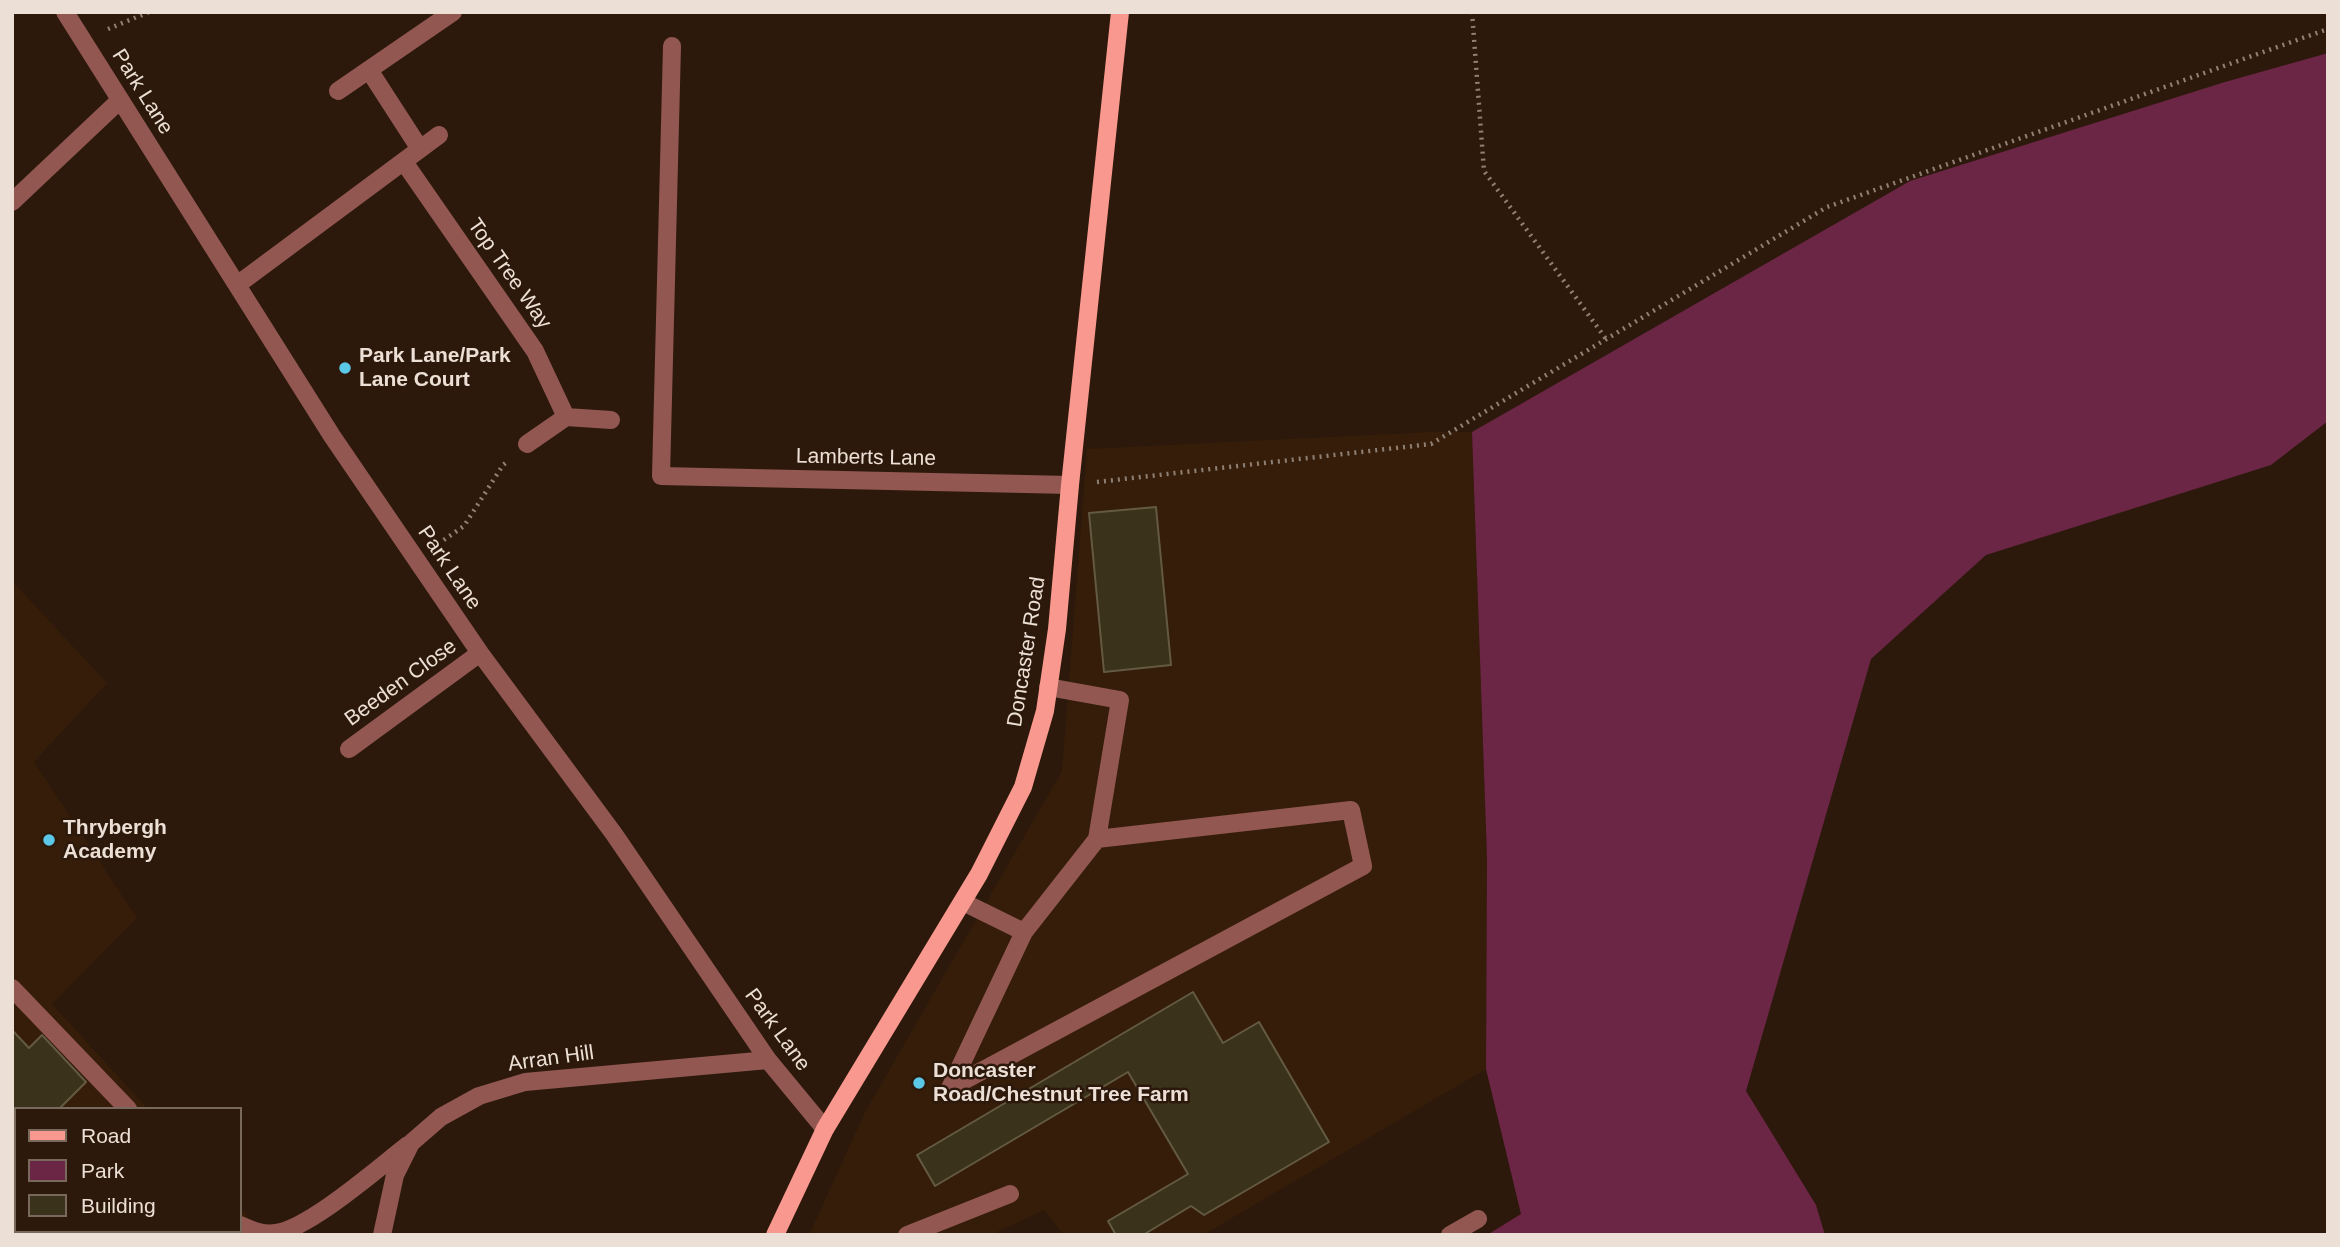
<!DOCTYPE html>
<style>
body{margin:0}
#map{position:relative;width:2340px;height:1247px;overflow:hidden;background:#2c190b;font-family:Helvetica,sans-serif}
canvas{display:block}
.frame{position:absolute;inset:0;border:14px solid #ecdfd5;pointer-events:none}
.legend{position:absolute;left:14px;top:1107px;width:228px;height:126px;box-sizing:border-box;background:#2c190b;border:2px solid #79685c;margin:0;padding:9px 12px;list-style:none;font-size:21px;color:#ecdfd5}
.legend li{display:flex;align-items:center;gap:14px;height:35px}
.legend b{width:35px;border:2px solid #79685c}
</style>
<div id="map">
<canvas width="2340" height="1247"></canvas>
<div class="frame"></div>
<ul class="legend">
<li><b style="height:9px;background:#f9988e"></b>Road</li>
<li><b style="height:19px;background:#6b2646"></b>Park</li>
<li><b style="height:19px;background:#3a321b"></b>Building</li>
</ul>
</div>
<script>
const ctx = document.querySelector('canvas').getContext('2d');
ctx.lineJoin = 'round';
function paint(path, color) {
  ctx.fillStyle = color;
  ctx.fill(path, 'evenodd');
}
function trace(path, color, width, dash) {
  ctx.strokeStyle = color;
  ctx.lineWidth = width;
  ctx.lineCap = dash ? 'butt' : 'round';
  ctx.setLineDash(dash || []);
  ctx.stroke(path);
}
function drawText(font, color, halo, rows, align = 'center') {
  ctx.font = font + ' Helvetica,sans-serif';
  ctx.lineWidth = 5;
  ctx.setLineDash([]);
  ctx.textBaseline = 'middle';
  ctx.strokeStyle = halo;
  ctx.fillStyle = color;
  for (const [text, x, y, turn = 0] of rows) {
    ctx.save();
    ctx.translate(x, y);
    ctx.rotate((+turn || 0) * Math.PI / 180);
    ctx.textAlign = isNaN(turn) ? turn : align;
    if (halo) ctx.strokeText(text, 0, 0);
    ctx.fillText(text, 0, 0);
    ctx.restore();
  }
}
const built = new Path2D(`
 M 1432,432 L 1472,432 L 1487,858 L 1486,1069 L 1203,1235 L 1064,1235 L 1044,1210 L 991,1235 L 809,1235 L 865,1112 L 1062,771 L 1087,449 Z
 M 12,581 L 107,683 L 34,762 L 137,918 L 52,1004 L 148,1109 L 16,1109 L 16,1231 L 240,1231 L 240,1208 L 264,1235 L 12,1235 Z`);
const green = new Path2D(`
 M 2328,53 L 2328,421 L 2271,465 L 1986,555 L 1871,659 L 1746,1091 L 1816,1205 L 1825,1235 L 1487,1235 L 1521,1214 L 1486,1069 L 1487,858 L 1472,432 L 1910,181 L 2225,82 Z`);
const building = new Path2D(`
 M 1156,507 L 1171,665 L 1104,672 L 1089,513 Z
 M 1193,992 L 1223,1043 L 1259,1022 L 1329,1142 L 1204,1215 L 1191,1206 L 1143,1235 L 1116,1235 L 1108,1221 L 1188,1174 L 1128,1072 L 935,1186 L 917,1155 Z
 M 12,1030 L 29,1048 L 42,1035 L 86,1082 L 59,1109 L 16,1109 L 16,1151 L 13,1154 Z
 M 87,1231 L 168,1231 L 164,1235 L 91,1235 Z`);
const path = new Path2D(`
 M 1472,12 L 1484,171 L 1606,339
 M 108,29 L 149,12
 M 1097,482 L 1431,444 L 1827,207 L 2328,29
 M 438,544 L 464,526 L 503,465 L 508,461`);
const minor = new Path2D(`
 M 65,12 L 332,436 L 480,653 L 614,834 L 768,1060 L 825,1129
 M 672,46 L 661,476 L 1070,485
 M 369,70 L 420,149
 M 338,91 L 453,12
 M 404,162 L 535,351 L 566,417
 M 12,202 L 120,100
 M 237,285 L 439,135
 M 527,444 L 566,417 L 611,420
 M 349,749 L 480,653
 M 963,902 L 1024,932 L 950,1088 L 1363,866 L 1351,810 L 1097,839 L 1120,700 L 1048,687
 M 1024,932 L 1097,839
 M 12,988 L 128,1109
 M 240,1225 C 251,1230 263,1235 276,1233 C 310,1228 378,1168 408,1145
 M 382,1235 L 395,1175 L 411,1143 L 441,1117 L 479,1096 L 525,1082 L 768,1060
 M 907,1235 L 1010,1194
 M 1450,1235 L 1478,1219`);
const major = new Path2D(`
 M 775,1235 L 825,1129 L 979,874 L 1023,787 L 1045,711 L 1057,629 L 1070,485 L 1120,12`);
const markers = [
 [345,368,7,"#5ac8e6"],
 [49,840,7,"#5ac8e6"],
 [919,1083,7,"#5ac8e6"]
];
const streetNames = [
 ["Park Lane",142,92,58],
 ["Top Tree Way",509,274,55],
 ["Lamberts Lane",866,458,1],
 ["Park Lane",449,568,56],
 ["Doncaster Road",1027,652,-81],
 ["Beeden Close",401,683,-36],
 ["Park Lane",777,1030,54],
 ["Arran Hill",551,1059,-8]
];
const poiNames = [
 ["Park Lane/Park",359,356],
 ["Lane Court",359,380],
 ["Thrybergh",63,828],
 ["Academy",63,852],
 ["Doncaster",933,1071],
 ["Road/Chestnut Tree Farm",933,1095]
];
paint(built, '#351d09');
paint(green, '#6b2646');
paint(building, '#3a321b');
trace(building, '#635a41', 2);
trace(path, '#908074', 4.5, [2, 5]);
trace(minor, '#925751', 18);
trace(major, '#f9988e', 18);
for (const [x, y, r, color] of markers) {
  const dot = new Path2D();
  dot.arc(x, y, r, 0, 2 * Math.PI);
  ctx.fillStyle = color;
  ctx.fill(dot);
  trace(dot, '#2c190b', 2.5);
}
drawText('21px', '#ecdfd5', '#2c190b', streetNames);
drawText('bold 21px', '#ecdfd5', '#2c190b', poiNames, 'left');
</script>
